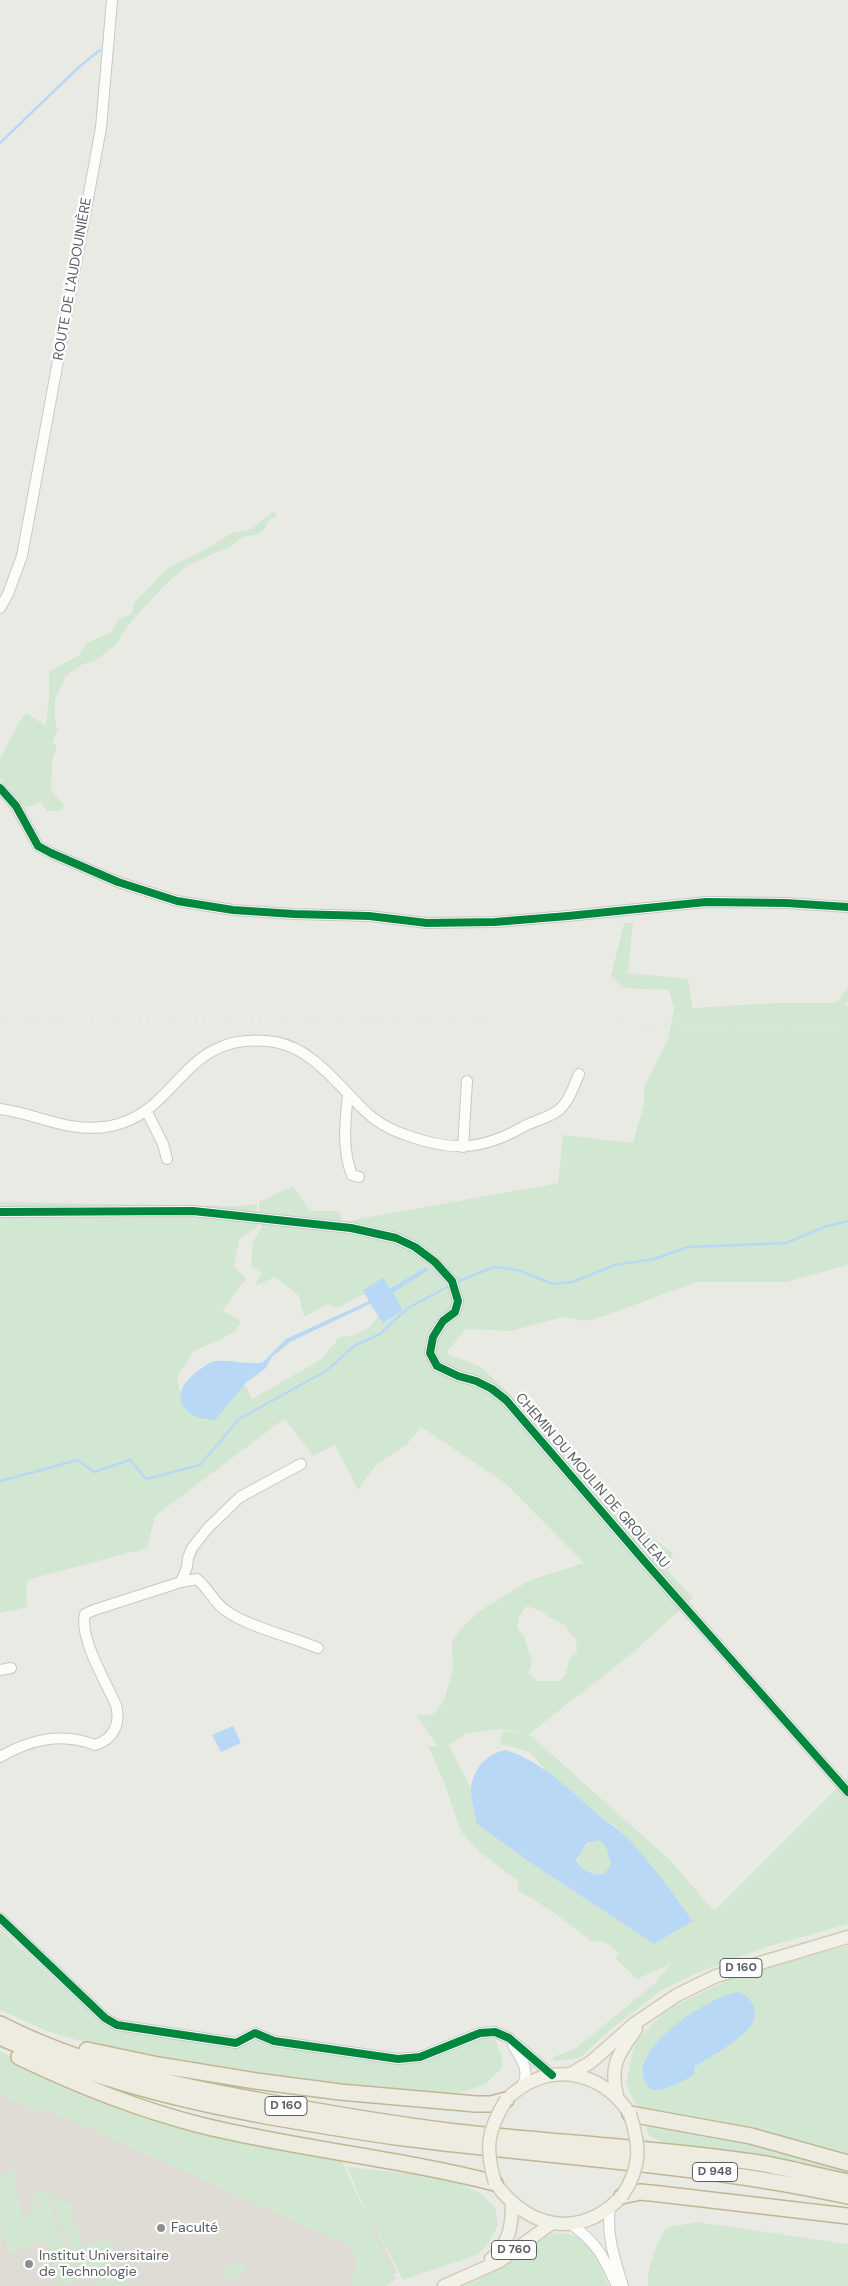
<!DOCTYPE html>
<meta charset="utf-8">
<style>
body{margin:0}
canvas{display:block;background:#eaeae5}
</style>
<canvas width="848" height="2286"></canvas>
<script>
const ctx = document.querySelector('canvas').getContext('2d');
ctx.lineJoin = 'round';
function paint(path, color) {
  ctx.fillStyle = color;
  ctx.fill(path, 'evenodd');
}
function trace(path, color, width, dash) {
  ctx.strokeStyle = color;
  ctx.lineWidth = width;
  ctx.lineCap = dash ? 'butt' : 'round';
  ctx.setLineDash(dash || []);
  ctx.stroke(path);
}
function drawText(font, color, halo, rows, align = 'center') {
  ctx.font = font + ' "DM Sans",sans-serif';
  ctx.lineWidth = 4.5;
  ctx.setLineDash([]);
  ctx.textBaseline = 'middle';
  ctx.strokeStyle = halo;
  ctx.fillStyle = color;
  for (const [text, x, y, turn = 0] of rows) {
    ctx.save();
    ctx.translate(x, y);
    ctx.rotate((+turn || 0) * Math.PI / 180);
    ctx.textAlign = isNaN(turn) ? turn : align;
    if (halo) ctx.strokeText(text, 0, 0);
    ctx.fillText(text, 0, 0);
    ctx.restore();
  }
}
const education = new Path2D(`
 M 0,2060 L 364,2207 L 397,2272 L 378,2286 L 0,2286 Z`);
const green = new Path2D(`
 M 274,511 L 277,515 L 266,523 L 266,527 L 259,534 L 242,537 L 231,546 L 188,565 L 166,584 L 138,614 L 121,635 L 117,644 L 95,661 L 83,664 L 66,676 L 55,699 L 55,721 L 58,731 L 52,742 L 57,746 L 52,761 L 51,791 L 64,805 L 60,811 L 47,811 L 41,801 L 26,808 L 0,778 L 0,759 L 18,724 L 26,713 L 46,726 L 49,696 L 49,672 L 79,655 L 88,642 L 112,632 L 118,620 L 132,613 L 134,603 L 169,567 L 203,551 L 232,533 L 251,529 Z
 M 624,923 L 633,923 L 628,973 L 688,979 L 693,1008 L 776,1003 L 836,1003 L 848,988 L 848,1001 L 845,1006 L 848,1007 L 848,1265 L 787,1282 L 697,1282 L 604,1316 L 585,1321 L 564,1317 L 511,1331 L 466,1329 L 446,1353 L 481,1367 L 522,1406 L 619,1512 L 673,1553 L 668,1571 L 693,1598 L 629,1656 L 529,1734 L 671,1861 L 714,1911 L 848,1777 L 848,1924 L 766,1947 L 697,1973 L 662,1990 L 610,2030 L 580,2058 L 553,2061 L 553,2057 L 575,2049 L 654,1984 L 671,1964 L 637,1979 L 616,1959 L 618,1952 L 604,1941 L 592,1942 L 556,1914 L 518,1890 L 518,1881 L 481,1853 L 461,1832 L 444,1782 L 428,1746 L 438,1747 L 416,1715 L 433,1714 L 438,1709 L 445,1697 L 453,1668 L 452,1643 L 460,1629 L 481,1610 L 530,1580 L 584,1563 L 506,1484 L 421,1427 L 407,1444 L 375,1466 L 358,1490 L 335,1445 L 314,1456 L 284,1419 L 155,1516 L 147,1548 L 27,1580 L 27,1607 L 0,1613 L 0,1202 L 237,1206 L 257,1204 L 257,1227 L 239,1240 L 234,1266 L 246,1279 L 223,1310 L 241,1322 L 234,1333 L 194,1351 L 177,1377 L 184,1409 L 208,1421 L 231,1395 L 239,1381 L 247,1388 L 252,1399 L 320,1360 L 340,1337 C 370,1334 375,1324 387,1298 L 382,1290 L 359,1296 L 339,1308 L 328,1304 L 304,1317 L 299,1296 L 275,1277 L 255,1286 L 261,1273 L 251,1265 L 253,1241 L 262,1227 L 259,1217 L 259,1202 L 293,1186 L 310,1211 L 340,1211 L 342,1222 L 558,1183 L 563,1135 L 633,1143 L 644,1104 L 644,1087 L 668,1039 L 674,1008 L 669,990 L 623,988 L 611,976 ZM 527,1606 L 548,1614 L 548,1617 L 565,1625 L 570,1633 L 576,1639 L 577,1652 L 570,1658 L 565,1676 L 558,1681 L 538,1681 L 528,1674 L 532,1662 L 524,1636 L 517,1628 L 519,1617 ZM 499,1729 L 522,1733 L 502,1732 L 500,1744 L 530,1752 L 546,1771 L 576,1797 L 607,1822 L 616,1826 L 650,1864 L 693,1921 L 654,1944 L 525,1859 L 477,1824 L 471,1788 L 449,1745 L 465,1734 Z
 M 600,1840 L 606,1846 L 611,1865 L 604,1874 C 575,1880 565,1848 600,1840 Z
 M 0,1929 L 107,2027 L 239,2045 L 255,2039 L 281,2047 L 416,2064 L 468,2042 L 484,2038 L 495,2040 L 501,2053 L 503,2067 L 484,2085 L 453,2095 L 327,2084 L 121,2053 L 47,2031 L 0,2010 Z
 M 848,1946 L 848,2201 L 798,2196 L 709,2169 L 649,2135 L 626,2083 L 635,2042 L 666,2010 L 749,1970 Z
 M 0,2051 L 26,2065 L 123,2107 L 338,2159 L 343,2164 L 396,2279 L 386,2286 L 349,2286 L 358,2262 L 352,2255 L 354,2248 L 44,2108 L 41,2113 L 0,2094 Z
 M 347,2167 L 447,2177 L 483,2195 L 495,2208 L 498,2225 L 489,2243 L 477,2255 L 403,2280 L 364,2207 Z
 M 14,2169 L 22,2218 L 48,2200 L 80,2279 L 61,2286 L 54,2286 L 61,2283 L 51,2258 L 45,2260 L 42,2253 L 49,2250 L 45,2240 L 9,2253 L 0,2230 L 0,2176 Z
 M 36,2188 L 75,2207 L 72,2213 L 69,2242 L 50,2197 L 31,2209 Z
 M 74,2221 L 79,2222 L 80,2248 L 110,2238 L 114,2246 L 101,2275 L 85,2281 L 71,2247 Z
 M 696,2222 L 848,2244 L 848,2286 L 648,2286 C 646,2266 657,2246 665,2228 Z
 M 562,2233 C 592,2236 598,2262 609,2286 L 464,2286 C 473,2282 483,2278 492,2272 C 515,2257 533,2236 562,2233 Z
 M 240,2262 L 246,2265 L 238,2281 L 233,2277 L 230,2279 L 225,2275 L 223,2268 Z
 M 121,2274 L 130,2286 L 87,2285 Z`);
const water = new Path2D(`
 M 426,1267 L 429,1270 L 393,1293 L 403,1310 L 383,1323 L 370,1304 L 290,1342 L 272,1357 L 266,1368 L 247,1382 L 215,1420 C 179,1419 167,1392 199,1370 C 203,1368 208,1363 212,1362 C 228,1358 247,1366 263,1362 L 286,1339 L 369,1301 L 363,1290 L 383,1278 L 390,1289 Z
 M 233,1726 L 241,1743 L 221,1752 L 212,1735 Z
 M 506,1750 C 545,1762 576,1797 607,1822 C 633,1835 674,1896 693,1921 L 654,1944 L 525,1859 L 477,1824 C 475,1813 471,1799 471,1788 C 473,1769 487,1753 506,1750 ZM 599,1840 L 606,1846 L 611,1865 L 604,1874 C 594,1876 580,1871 576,1860 L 587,1843 Z
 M 737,1992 C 744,1994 748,1997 752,2003 C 755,2009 756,2016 753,2022 C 745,2038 710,2057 694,2067 L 695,2074 C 682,2082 668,2090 652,2090 C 613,2057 708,1997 737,1992 Z`);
const stream = new Path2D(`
 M 0,143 L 79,67 L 100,50
 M 456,1282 L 494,1267 L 518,1270 L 553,1284 L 572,1282 L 615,1265 L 654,1259 L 688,1247 L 786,1243 L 827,1226 L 848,1221
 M 0,1481 L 78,1460 L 94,1472 L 130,1460 L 146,1479 L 200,1465 L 239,1419 L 326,1371 L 354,1346 L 380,1334 L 408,1308 L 451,1285`);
const minor = new Path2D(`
 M 0,608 L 8,594 L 22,556 L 101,128 L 112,0
 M 0,788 L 16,806 L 38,846 L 51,853 L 118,882 L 177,901 L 233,910 L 294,914 L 369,916 L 427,923 L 495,922 L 568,916 L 706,902 L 786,903 L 848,907
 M 348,1095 C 345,1120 342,1151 352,1175 L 359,1177
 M 0,1109 C 39,1114 69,1134 111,1126 C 181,1112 182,1028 275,1042 C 312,1048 339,1086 364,1110 C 375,1121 391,1130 406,1135 C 449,1151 480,1151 521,1128 C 532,1121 549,1118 559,1110 C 569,1101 574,1086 579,1074
 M 146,1110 L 163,1144 L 167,1159
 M 463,1147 L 467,1081
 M 0,1212 L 193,1211 L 351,1228 L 396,1238 L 415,1247 L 435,1262 L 452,1281 L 458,1301 L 455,1312 L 443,1321 L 433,1337 L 430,1353 L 437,1366 L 458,1376 L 476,1381 L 492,1389 L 506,1400 L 645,1562 L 848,1792
 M 181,1582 L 187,1567 L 188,1558 L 192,1548 L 208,1528 L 240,1497 L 301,1464
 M 0,1670 L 11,1668
 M 0,1757 C 31,1739 62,1732 95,1745 C 114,1739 121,1723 116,1705 C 106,1682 79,1638 85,1614 L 94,1610 L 181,1582 L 197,1579 C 208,1588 213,1601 225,1610 C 246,1626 292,1637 318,1648
 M 0,1918 L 105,2018 L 117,2025 L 236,2043 L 255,2033 L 274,2041 L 398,2059 L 420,2057 L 480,2033 L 495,2032 L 509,2038 L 552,2075
 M 513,2045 C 521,2060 530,2068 523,2085
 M 610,2208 C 606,2235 615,2260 623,2286
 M 571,2224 C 598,2244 603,2256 617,2286`);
const major = new Path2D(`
 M 571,2074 L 591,2062 L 634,2024 L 677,1995 L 716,1976 L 848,1937
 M 617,2096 C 609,2065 619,2053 636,2029
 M 506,2100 C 545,2060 600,2068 630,2114
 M 495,2183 C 529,2229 580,2240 622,2196
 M 491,2259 C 509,2244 512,2227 512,2204
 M 444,2286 L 500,2261 L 552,2223`);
const highway = new Path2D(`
 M 0,2024 C 81,2066 173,2085 262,2101 C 326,2113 391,2124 456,2132 C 556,2143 658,2148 759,2163 C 789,2168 818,2176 848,2182
 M 0,2037 C 87,2077 173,2099 266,2116 C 312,2124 358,2132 404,2138 C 552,2157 701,2164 848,2196
 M 87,2050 L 158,2065 L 256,2081 L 340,2092 L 476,2104 L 491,2104 L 506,2100
 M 19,2057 C 77,2085 138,2109 200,2125 C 297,2149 398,2158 495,2183
 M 630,2114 L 751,2136 L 848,2163
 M 622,2196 L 640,2192 L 660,2194 L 848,2216`);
const rail = new Path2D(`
 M 0,1020 L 848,1026`);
const majorBridge = new Path2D(`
 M 495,2183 C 485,2148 487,2131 506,2100
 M 622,2196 C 642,2166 640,2146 630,2114`);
const cycleway = new Path2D(`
 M 0,788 L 16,806 L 38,846 L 51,853 L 118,882 L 177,901 L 233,910 L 294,914 L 369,916 L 427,923 L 495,922 L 568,916 L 706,902 L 786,903 L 848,907
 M 0,1212 L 193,1211 L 351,1228 L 396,1238 L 415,1247 L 435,1262 L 452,1281 L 458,1301 L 455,1312 L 443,1321 L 433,1337 L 430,1353 L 437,1366 L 458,1376 L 476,1381 L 492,1389 L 506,1400 L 645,1562 L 848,1792
 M 0,1918 L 105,2018 L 117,2025 L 236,2043 L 255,2033 L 274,2041 L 398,2059 L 420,2057 L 480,2033 L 495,2032 L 509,2038 L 552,2075`);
const markers = [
 [161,2228,5,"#8d8f90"],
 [29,2264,5,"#8d8f90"]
];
const shields = [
 [741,1968,42],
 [286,2106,42],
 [715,2172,45],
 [514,2250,45]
];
const shieldNames = [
 ["D 160",741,1968],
 ["D 160",286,2106],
 ["D 948",715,2172],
 ["D 760",514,2250]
];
const streetNames = [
 ["ROUTE DE L'AUDOUINIÈRE",73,279,-80],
 ["CHEMIN DU MOULIN DE GROLLEAU",592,1481,49]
];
const poiNames = [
 ["Faculté",171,2228],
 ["Institut Universitaire",39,2256],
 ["de Technologie",39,2272]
];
paint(education, '#dedcd4');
paint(green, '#d2e7d1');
paint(water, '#b8d8f5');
trace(stream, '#b8d8f5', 2.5);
trace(minor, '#c7c7c7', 12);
trace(major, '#d2cbb3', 15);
trace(highway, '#c1b693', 18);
trace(minor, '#fcfcfb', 10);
trace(major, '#f2f1e7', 12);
trace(highway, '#eeece0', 15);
trace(rail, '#e2e2e2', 2.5, [1, 6]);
trace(majorBridge, '#d2cbb3', 15, []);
trace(majorBridge, '#f2f1e7', 12);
trace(cycleway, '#00873e', 8);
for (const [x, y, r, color] of markers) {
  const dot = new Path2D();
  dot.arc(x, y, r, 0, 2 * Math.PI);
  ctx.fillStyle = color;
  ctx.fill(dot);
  trace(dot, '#fff', 2);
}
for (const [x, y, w] of shields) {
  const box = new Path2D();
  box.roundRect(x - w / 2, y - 9.5, w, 19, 4);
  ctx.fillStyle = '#fff';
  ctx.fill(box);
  trace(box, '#5b5e63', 1);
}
drawText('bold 12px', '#5b5e63', null, shieldNames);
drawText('14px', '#5b5e63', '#fff', streetNames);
drawText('14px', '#5b5e63', '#fff', poiNames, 'left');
</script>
